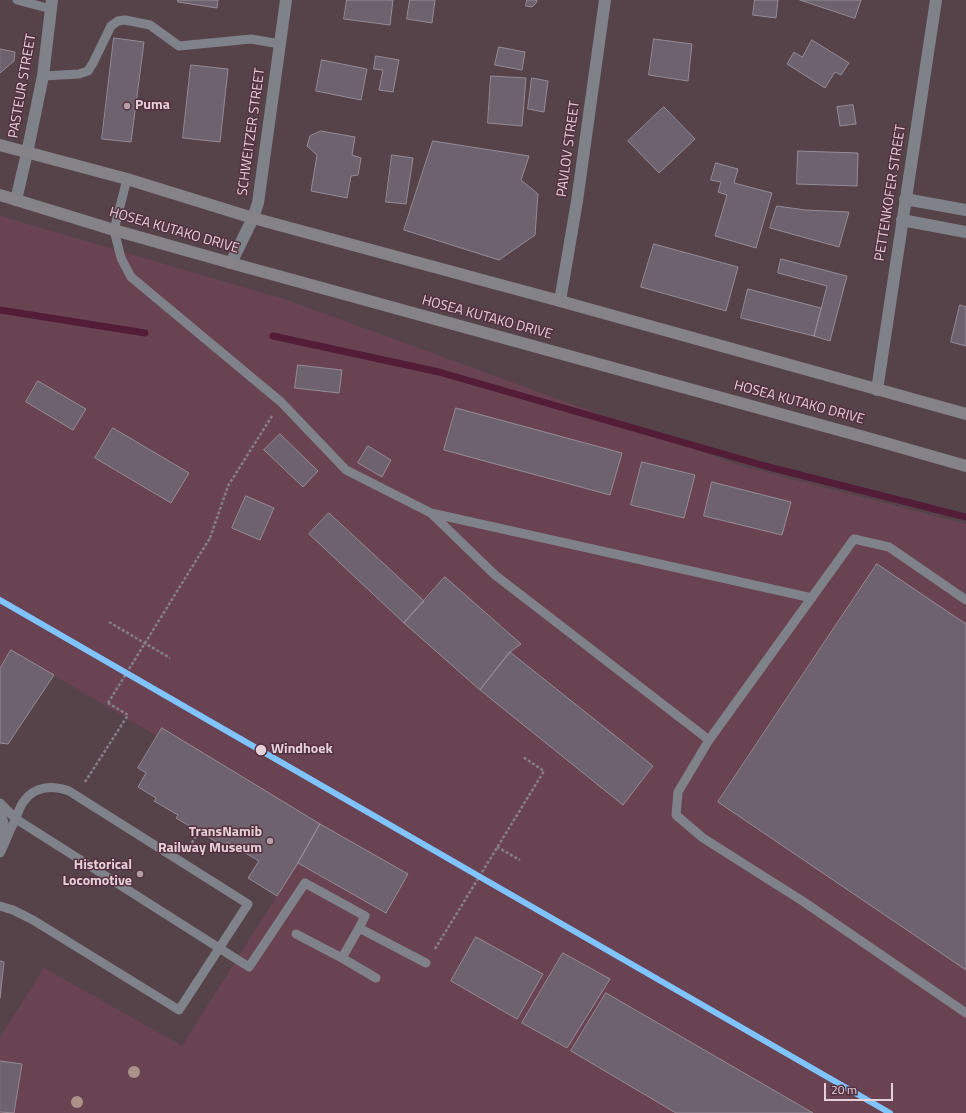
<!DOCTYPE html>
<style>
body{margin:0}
#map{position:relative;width:966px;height:1113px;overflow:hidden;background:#56434a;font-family:"Titillium Web",sans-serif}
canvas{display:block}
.scale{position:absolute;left:824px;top:1083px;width:69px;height:18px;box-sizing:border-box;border:2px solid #e6d0d8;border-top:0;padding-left:5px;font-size:12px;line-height:14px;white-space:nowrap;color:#e6d0d8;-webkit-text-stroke:3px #53313f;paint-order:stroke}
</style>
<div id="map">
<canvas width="966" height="1113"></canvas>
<div class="scale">20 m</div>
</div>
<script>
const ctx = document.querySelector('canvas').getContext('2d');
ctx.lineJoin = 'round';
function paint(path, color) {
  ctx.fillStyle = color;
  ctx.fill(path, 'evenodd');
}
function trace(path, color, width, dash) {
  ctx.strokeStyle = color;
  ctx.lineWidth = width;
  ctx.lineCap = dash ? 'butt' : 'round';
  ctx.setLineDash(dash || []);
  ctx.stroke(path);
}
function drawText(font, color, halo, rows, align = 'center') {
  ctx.font = font + ' "Titillium Web",sans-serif';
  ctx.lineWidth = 3;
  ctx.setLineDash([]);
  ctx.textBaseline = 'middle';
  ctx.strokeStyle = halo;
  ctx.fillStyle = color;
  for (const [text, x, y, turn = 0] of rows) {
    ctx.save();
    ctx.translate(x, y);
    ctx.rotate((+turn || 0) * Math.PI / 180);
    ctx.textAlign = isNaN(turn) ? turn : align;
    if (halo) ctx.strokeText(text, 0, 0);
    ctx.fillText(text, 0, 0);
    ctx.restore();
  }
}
const built = new Path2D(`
 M 0,216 L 287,300 L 741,466 L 966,524 L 966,1113 L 0,1113 L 0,1038 L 44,968 L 182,1046 L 277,896 L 320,824 L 162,728 L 157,736 L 54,675 L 8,744 L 0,743 Z`);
const stream = new Path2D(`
 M 0,310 L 145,333
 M 273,336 L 439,372 L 765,466 L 966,517`);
const building = new Path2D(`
 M 178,0 L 218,0 L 217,8 L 178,2 Z
 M 347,0 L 393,0 L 390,25 L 344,19 Z
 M 410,0 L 435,0 L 432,23 L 407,19 Z
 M 527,0 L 537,0 L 536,3 L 532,7 L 526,6 Z
 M 755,0 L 778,0 L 776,18 L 753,15 Z
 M 800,0 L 861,0 L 855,18 Z
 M 114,38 L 144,42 L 131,142 L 102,139 Z
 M 654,39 L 692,44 L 688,81 L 649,75 Z
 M 812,40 L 849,63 L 841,75 L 835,72 L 825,88 L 787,64 L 794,52 L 802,57 Z
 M 499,47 L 525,52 L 522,70 L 495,65 Z
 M 0,49 L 15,52 L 14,61 L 0,73 Z
 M 376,56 L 399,60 L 393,92 L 379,90 L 383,70 L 374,69 Z
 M 322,60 L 367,69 L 361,100 L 316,91 Z
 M 191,65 L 228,69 L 220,142 L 183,138 Z
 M 491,76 L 526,78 L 522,126 L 488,123 Z
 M 532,78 L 548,81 L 544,112 L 528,109 Z
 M 853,105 L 856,124 L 840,126 L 837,107 Z
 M 664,107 L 695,139 L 659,173 L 628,141 Z
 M 321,131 L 355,137 L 352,155 L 361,158 L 358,175 L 351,176 L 347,198 L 311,191 L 317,155 L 307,146 L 310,136 Z
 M 433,141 L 529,156 L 521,180 L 538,194 L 535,235 L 499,260 L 404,230 Z
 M 798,151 L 858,153 L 857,186 L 797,184 Z
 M 392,155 L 413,158 L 406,204 L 386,202 Z
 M 716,163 L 738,169 L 734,183 L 772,193 L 756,248 L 715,236 L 727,195 L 718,192 L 721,182 L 711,180 Z
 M 777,206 L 805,210 L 849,212 L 839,247 L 770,228 Z
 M 654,244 L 738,267 L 726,311 L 641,287 Z
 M 781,259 L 847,276 L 830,341 L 814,336 L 827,286 L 778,273 Z
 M 748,289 L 821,308 L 814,336 L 741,318 Z
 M 960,305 L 966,307 L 966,346 L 951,342 Z
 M 298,365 L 342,370 L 339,393 L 295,388 Z
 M 38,381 L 86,409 L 73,430 L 26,402 Z
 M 456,408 L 622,453 L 610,495 L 444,450 Z
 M 113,428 L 189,473 L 171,503 L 95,458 Z
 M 280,434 L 318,471 L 303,487 L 264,450 Z
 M 368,446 L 391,460 L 382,477 L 358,463 Z
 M 642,462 L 695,475 L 684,518 L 631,505 Z
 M 712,482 L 791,502 L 782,535 L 704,516 Z
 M 246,496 L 274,508 L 260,540 L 232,528 Z
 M 329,513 L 424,601 L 404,623 L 309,534 Z
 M 877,564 L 966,624 L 966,970 L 718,802 Z
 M 445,577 L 521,644 L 510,652 L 480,690 L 404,623 Z
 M 11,650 L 54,675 L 8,744 L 0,743 L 0,669 Z
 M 510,652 L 653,766 L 623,805 L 480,690 Z
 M 162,728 L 320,824 L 298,863 L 277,896 L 248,878 L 259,861 L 227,842 L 225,847 L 176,818 L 178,815 L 154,801 L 156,798 L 138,787 L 146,773 L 138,768 Z
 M 320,824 L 408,874 L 386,913 L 298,863 Z
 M 476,937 L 543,974 L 517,1019 L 451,981 Z
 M 563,953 L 610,979 L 567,1048 L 522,1023 Z
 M 0,961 L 4,962 L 0,998 Z
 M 606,993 L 813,1113 L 676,1113 L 571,1051 Z
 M 0,1061 L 22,1064 L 14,1113 L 0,1112 Z`);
const path = new Path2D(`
 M 210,538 L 228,486 L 272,416
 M 109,622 L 170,658
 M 85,782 L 128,715 L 108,703
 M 189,847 L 199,832
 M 497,847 L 520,860
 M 435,949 L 544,771 L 523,757`);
const lane = new Path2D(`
 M 17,0 L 51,9
 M 43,76 L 79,74 L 88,71 L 93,63 L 111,26 L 118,21 L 125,20 L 150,25 L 179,46 L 251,39 L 280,44
 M 127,179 L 114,230 L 121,258 L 131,277 L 281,402 L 346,470 L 431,513 L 812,598
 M 431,513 L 495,575 L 709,740
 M 966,600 L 889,547 L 854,539 L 709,740 L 678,792 L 676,815 L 703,838 L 804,902 L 966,1013
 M 0,803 L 16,819 L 249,967 L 305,883 L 365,916 L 359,928 L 426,963
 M 0,805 L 4,824 L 3,847 L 0,853
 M 0,906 L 13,910 L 33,920 L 179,1010 L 248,904 L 69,791 C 52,785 35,786 24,801 C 20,806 18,813 16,818 C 11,828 7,837 3,847
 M 296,934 L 342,958 L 359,928
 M 342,958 L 376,978`);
const street = new Path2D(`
 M 905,199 L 966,210
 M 16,200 L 27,153 L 43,76 L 52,0
 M 902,220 L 966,232
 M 231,263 L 253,218 L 258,203 L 286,0
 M 560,301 L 577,201 L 605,0
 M 877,390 L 936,0`);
const primary = new Path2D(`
 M 0,145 L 127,179 L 253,218 L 560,301 L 966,414
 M 0,195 L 114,230 L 231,263 L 875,440 L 966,466`);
const pathBridge = new Path2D(`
 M 108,703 L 210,538`);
const rail1 = new Path2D(`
 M 0,600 C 296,772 594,940 890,1113`);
const trees = [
 [134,1072],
 [77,1102]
];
const markers = [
 [127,106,4,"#b49fa6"],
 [261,750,6,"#e6d0d8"],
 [270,841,4,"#b49fa6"],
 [140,874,4,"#b49fa6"]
];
const streetNames = [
 ["PASTEUR STREET",23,86,-80],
 ["SCHWEITZER STREET",252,132,-82],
 ["PAVLOV STREET",569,149,-82],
 ["PETTENKOFER STREET",891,193,-81],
 ["HOSEA KUTAKO DRIVE",174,231,16],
 ["HOSEA KUTAKO DRIVE",487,318,15],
 ["HOSEA KUTAKO DRIVE",799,403,15]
];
const poiNames = [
 ["Puma",135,106,"left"],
 ["TransNamib",262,833],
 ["Railway Museum",262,849],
 ["Historical",132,866],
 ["Locomotive",132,882]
];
const stopNames = [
 ["Windhoek",271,750]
];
paint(built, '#6a4353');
trace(stream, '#531d37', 7);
paint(building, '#6d626d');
trace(building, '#958b96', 1);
trace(path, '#847f86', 2.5, [3, 2]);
trace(lane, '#808289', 9);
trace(street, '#808289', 12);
trace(primary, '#858288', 12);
trace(pathBridge, '#847f86', 2.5, [3, 2]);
trace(rail1, '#80c4ff', 6);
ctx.fillStyle = '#ad9188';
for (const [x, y] of trees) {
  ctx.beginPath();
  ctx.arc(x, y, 6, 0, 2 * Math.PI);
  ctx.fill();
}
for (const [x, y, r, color] of markers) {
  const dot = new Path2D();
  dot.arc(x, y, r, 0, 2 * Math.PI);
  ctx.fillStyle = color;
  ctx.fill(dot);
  trace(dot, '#53313f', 1.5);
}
drawText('14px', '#e6d0d8', '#53313f', streetNames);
drawText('bold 14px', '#e6d0d8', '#53313f', poiNames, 'right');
drawText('bold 14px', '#e6d0d8', '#53313f', stopNames, 'left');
</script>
